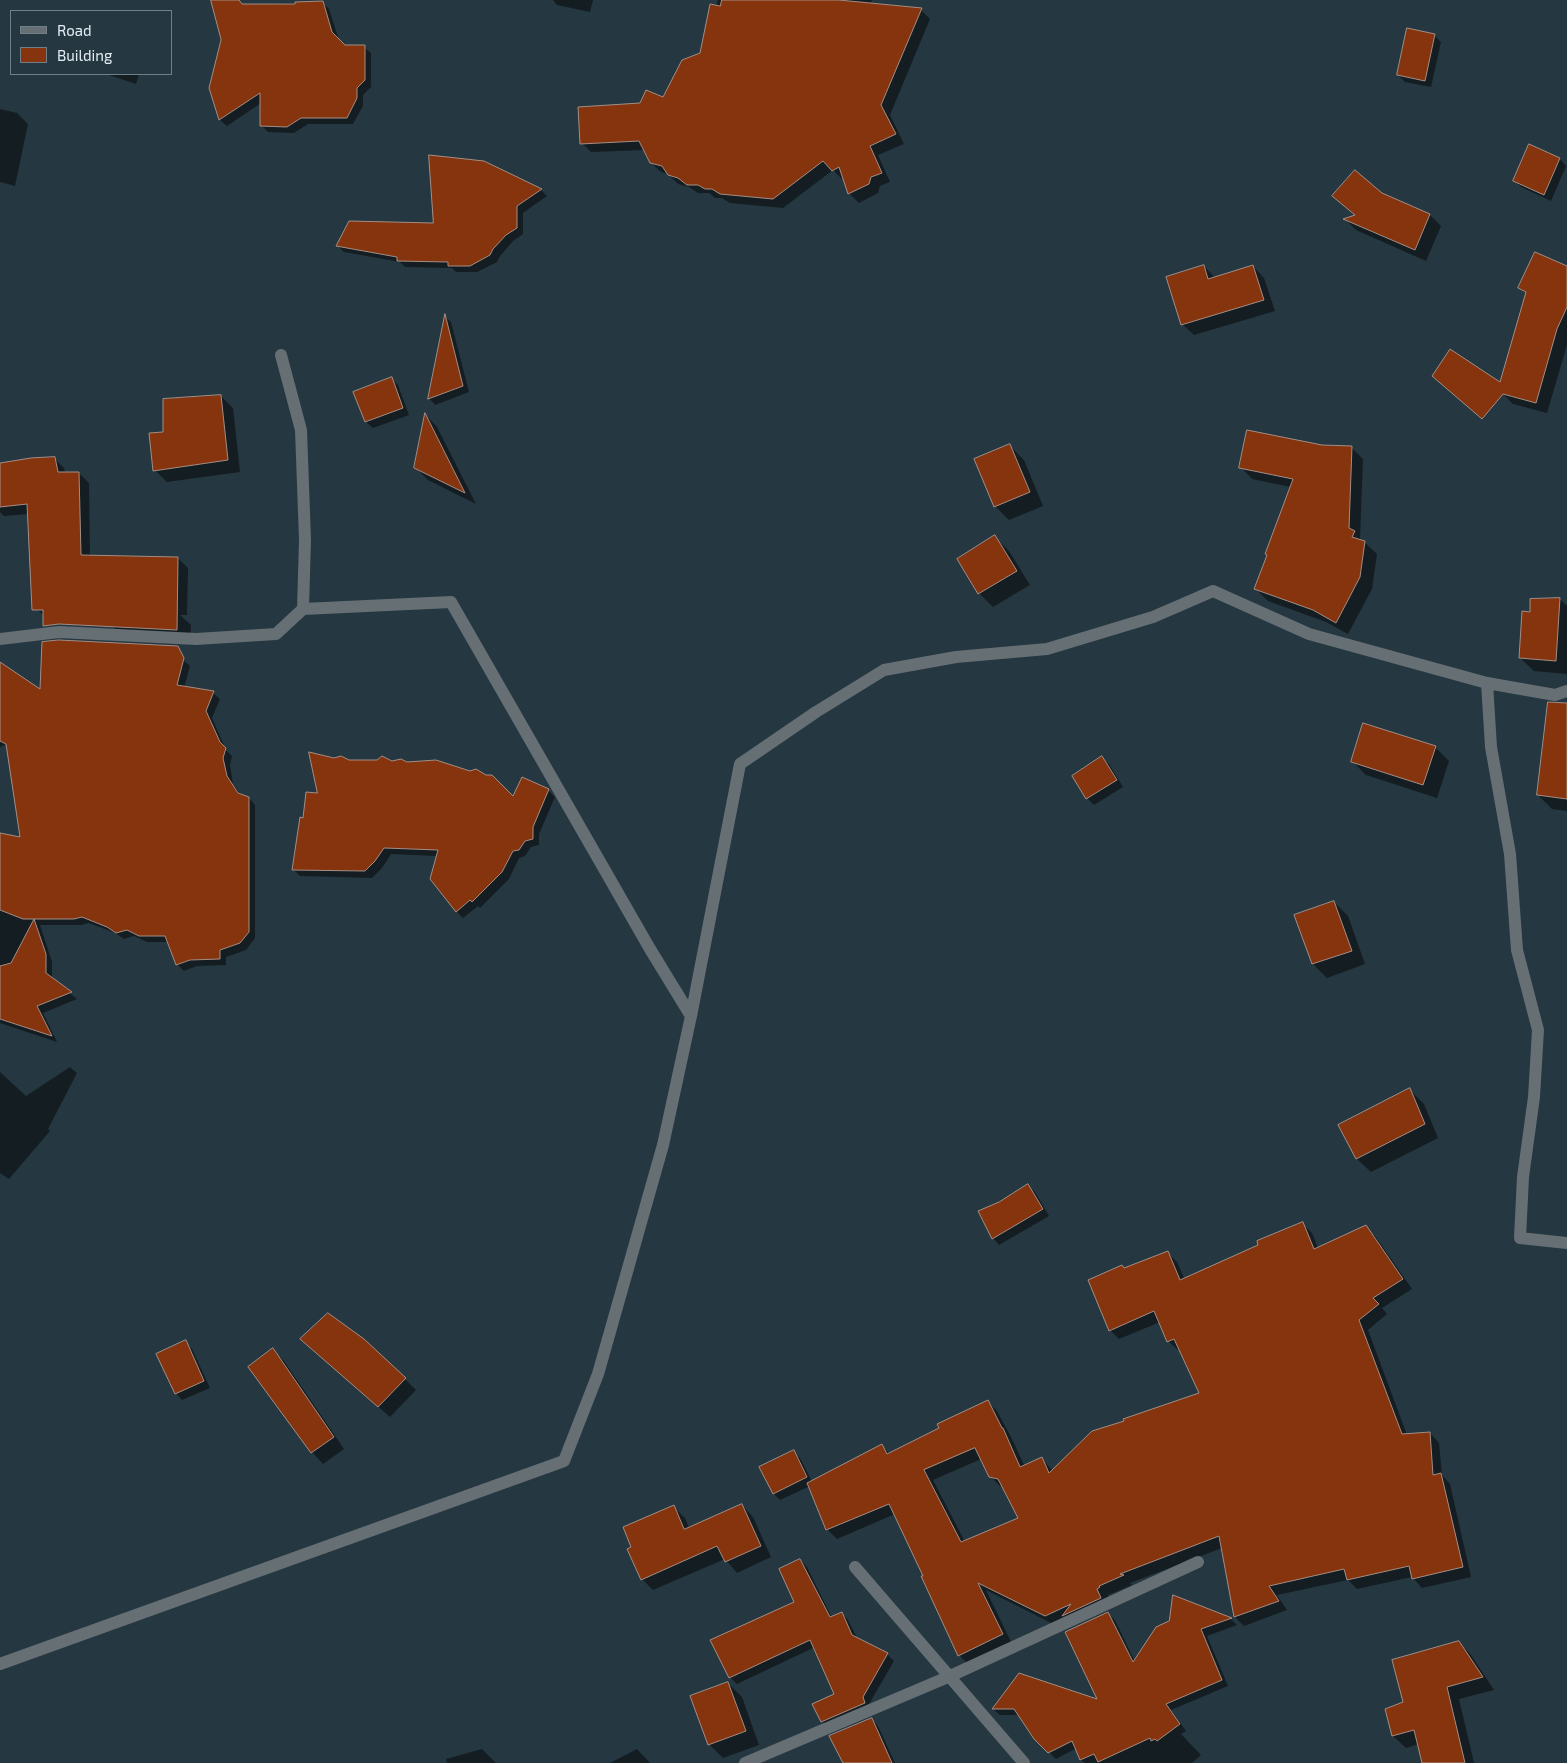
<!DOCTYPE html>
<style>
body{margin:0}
#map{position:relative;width:1567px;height:1763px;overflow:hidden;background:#253740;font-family:"Exo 2",sans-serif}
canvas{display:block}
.legend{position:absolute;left:10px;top:10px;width:162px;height:65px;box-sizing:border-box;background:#253740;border:1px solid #718088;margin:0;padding:6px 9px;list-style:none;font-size:15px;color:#e3eef4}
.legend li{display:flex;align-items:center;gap:10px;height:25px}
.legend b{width:25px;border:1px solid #718088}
</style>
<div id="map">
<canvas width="1567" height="1763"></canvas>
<ul class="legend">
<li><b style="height:6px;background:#666f74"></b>Road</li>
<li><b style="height:14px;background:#86340d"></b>Building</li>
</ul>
</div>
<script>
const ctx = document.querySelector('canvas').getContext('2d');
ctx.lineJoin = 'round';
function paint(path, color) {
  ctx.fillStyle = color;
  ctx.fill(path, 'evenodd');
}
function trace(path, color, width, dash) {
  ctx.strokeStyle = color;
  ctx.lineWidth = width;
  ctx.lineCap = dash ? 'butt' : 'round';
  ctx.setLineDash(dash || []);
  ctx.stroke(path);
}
const shadow = new Path2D(`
 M 553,0 L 593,0 L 590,12 L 557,5 Z
 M 718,0 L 872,0 L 870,4 L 921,10 L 930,19 L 890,115 L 904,144 L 878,155 L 890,182 L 880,186 L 878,193 L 859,203 L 849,193 L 844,178 L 842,179 L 833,170 L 783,208 L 730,203 L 722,198 L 715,198 L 709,193 L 698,193 L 689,187 L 678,184 L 668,174 L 661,172 L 651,163 L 645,150 L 591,152 L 582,143 L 641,104 L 663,99 L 701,54 Z
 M 322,2 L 329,9 L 339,40 L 345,47 L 364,47 L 371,53 L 371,87 L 363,95 L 363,106 L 353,124 L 308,124 L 294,133 L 268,132 L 261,125 L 261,103 L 227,126 L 220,120 L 210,88 L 222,40 L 214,6 Z
 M 1434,35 L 1441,42 L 1431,87 L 1405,82 L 1398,75 Z
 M 106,74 L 139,74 L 136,84 Z
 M 0,109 L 17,113 L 28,124 L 15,186 L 0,182 Z
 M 1530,146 L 1560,159 L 1566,166 L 1551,201 L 1521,187 L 1514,181 Z
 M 484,162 L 541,190 L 547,196 L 523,213 L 523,234 L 513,241 L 500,256 L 497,262 L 477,272 L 456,272 L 452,268 L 405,267 L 400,262 L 344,252 L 338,246 L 434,224 Z
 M 1381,194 L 1430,215 L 1441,226 L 1426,261 L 1356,230 L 1345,219 L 1356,216 L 1334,196 Z
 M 1204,266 L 1215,278 L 1253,266 L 1264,278 L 1275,311 L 1194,335 L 1182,324 Z
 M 1564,306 L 1567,309 L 1567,345 L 1547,413 L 1513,404 L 1502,393 Z
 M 445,317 L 451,322 L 469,392 L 435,405 L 429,398 Z
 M 392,379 L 398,385 L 409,415 L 373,428 L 366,422 L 355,392 Z
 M 221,396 L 233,408 L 240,472 L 167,482 L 155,470 L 164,433 Z
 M 426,415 L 437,427 L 476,504 L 428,480 L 415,467 Z
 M 1010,446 L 1024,460 L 1043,506 L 1009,520 L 995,506 Z
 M 1322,446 L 1351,447 L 1363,459 L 1360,538 L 1377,554 L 1372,589 L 1348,634 L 1326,622 L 1268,601 L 1256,589 L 1291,487 L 1252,479 L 1241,467 Z
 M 54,458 L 64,468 L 65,473 L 79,473 L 89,483 L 90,556 L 178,558 L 188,568 L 187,615 L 180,615 L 191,625 L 190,643 L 126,640 L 113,627 L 159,616 L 43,615 L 33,605 L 29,514 L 4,516 L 0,512 L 0,464 Z
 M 995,537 L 1009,551 L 1030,585 L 993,607 L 979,593 Z
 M 1560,599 L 1567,606 L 1567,674 L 1534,671 L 1520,658 Z
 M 183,660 L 190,666 L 184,688 L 213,693 L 220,699 L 212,718 L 226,750 L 232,756 L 230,765 L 233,784 L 241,795 L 249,798 L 255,805 L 255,938 L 246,950 L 226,957 L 226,965 L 197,966 L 184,971 L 177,964 L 169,942 L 147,942 L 134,936 L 124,939 L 115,933 L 89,923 L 81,925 L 40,925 L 52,962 L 52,979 L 77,999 L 43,1013 L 57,1042 L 0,1023 L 0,834 L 25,859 L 7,744 L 0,747 L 0,664 L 41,691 Z
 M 1435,747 L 1449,761 L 1437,798 L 1366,775 L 1352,761 Z
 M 1567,750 L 1567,811 L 1552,809 L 1538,795 Z
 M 1102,758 L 1109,764 L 1123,787 L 1094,805 L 1087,798 L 1074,776 Z
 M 349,762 L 391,763 L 514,798 L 548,790 L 555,797 L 539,834 L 539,845 L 531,847 L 525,856 L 519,858 L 509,879 L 480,908 L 478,906 L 463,918 L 456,911 L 437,856 L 391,854 L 382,868 L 372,878 L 300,876 L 294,870 L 305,819 L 319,795 Z
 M 1334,902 L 1348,916 L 1365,964 L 1327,978 L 1313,964 Z
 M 70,1067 L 77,1073 L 48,1129 L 50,1131 L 9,1179 L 0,1173 L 0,1072 L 26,1096 Z
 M 1410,1090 L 1424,1104 L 1438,1138 L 1371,1172 L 1357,1159 L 1340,1125 Z
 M 1028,1186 L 1035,1192 L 1049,1216 L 999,1245 L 993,1238 L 1000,1203 Z
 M 1303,1224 L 1312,1233 L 1318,1248 L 1365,1226 L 1375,1236 L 1412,1289 L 1382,1308 L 1387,1314 L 1368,1330 L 1407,1435 L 1430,1433 L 1439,1443 L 1442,1475 L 1450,1484 L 1471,1577 L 1422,1588 L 1412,1577 L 1357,1589 L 1348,1580 L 1277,1595 L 1287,1610 L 1244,1626 L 1235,1617 L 1222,1548 L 1130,1583 L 1132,1585 L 1108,1595 L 1108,1597 L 1055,1625 L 986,1590 L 1012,1644 L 969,1665 L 959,1655 L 895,1514 L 837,1539 L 827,1529 L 810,1486 L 780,1500 L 774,1494 L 794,1452 L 800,1458 L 812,1482 L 882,1446 L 890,1454 L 941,1428 L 988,1402 L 997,1411 L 1012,1439 L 1025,1467 L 1042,1459 L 1053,1471 L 1201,1393 L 1180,1349 L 1178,1350 L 1168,1341 L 1160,1322 L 1119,1339 L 1110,1330 L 1125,1269 L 1168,1253 L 1177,1262 L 1185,1280 ZM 981,1459 L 990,1476 L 1000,1486 L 1004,1487 L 1019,1519 L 965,1542 L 933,1480 Z
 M 301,1339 L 405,1379 L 416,1390 L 390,1417 Z
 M 185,1342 L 192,1349 L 210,1388 L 182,1400 L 176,1393 Z
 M 273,1350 L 284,1361 L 344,1449 L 323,1464 L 312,1452 L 250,1367 Z
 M 742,1505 L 753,1517 L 771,1557 L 737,1573 L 725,1559 L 653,1590 L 642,1579 L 674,1507 L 685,1518 L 689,1528 Z
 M 800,1560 L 807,1567 L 832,1618 L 842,1613 L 848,1620 L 857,1638 L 887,1654 L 894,1661 L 869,1704 L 829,1728 L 822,1721 L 835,1695 L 815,1647 L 737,1684 L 730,1677 L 795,1603 Z
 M 1174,1597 L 1231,1619 L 1237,1625 L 1207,1636 L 1228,1686 L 1171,1710 L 1186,1731 L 1181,1734 L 1201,1755 L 1192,1763 L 1085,1763 L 1081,1760 L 1077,1748 L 1056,1759 L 1035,1739 L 1020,1715 L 1000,1715 L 993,1709 L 1019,1675 L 1100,1701 L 1108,1614 L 1115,1620 L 1135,1662 L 1170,1622 Z
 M 1459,1642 L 1471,1655 L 1494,1690 L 1459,1699 L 1474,1763 L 1424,1763 L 1419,1744 L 1406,1748 L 1393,1736 L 1405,1703 Z
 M 728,1683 L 742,1697 L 759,1745 L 723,1758 L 709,1744 Z
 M 872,1719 L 878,1726 L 895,1763 L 844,1763 Z
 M 482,1749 L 496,1763 L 447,1763 L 446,1759 Z
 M 637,1749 L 650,1763 L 610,1763 Z`);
const building = new Path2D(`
 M 211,0 L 239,0 L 242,4 L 295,4 L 295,2 L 323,1 L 332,32 L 345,45 L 365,45 L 365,80 L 357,88 L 357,98 L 347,118 L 301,118 L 287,127 L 260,126 L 260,93 L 219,120 L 209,88 L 221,40 Z
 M 722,0 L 839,0 L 922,8 L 881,105 L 896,134 L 870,146 L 882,173 L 871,177 L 869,184 L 848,194 L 839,167 L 832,171 L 823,161 L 773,199 L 720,194 L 712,189 L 705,189 L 698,185 L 687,185 L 678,178 L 668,175 L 662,166 L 650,163 L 639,141 L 580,144 L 578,107 L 640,103 L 646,90 L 663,97 L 682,60 L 700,53 L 710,4 L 720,6 Z
 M 1407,28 L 1435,34 L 1425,81 L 1397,75 Z
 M 1529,144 L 1560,158 L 1544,195 L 1513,181 Z
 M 429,155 L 484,161 L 542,189 L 517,206 L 517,228 L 506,235 L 493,249 L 490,255 L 470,266 L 448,266 L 448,262 L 397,261 L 397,257 L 336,246 L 349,221 L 433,223 Z
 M 1355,170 L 1382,193 L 1430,214 L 1415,250 L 1343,219 L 1355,215 L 1332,196 Z
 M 1535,252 L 1567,266 L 1567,307 L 1557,329 L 1536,403 L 1503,394 L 1482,419 L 1432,376 L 1450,349 L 1500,382 L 1526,292 L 1518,288 Z
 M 1204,265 L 1208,279 L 1253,265 L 1264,300 L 1181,325 L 1166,277 Z
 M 445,314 L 463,386 L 428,399 Z
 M 392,377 L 403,408 L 365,422 L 353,392 Z
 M 221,395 L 228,460 L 153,471 L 149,433 L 163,432 L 163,399 Z
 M 425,413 L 465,493 L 414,468 Z
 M 1247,430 L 1322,445 L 1352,446 L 1349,528 L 1355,531 L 1352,537 L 1365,541 L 1360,577 L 1336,623 L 1313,610 L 1254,589 L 1267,555 L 1265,554 L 1293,479 L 1239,468 Z
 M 1010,444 L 1030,492 L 994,507 L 974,459 Z
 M 55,457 L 58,472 L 79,472 L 81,555 L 178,557 L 177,630 L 59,624 L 43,626 L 43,610 L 32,610 L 27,504 L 0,507 L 0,463 L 31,458 Z
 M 995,535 L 1017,571 L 978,594 L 957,559 Z
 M 1560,598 L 1556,661 L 1519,658 L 1522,611 L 1530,612 L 1530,599 Z
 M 59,640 L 178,646 L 184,658 L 177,685 L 214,691 L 206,711 L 220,742 L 226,748 L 223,758 L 227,776 L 238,793 L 249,797 L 249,932 L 240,943 L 220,950 L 220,959 L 190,960 L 176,965 L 165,936 L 139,936 L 127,930 L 116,933 L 107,927 L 82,917 L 74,919 L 34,919 L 46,954 L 46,973 L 72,992 L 37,1006 L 52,1036 L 0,1019 L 0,966 L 11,963 L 34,919 L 23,919 L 0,910 L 0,833 L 20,837 L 6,744 L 0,741 L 0,662 L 40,689 L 42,642 Z
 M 1548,702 L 1567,703 L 1567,799 L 1537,795 Z
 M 1363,723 L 1436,746 L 1423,785 L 1351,762 Z
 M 309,752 L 334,758 L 341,756 L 349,760 L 377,760 L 382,756 L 392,761 L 401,759 L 407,762 L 436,760 L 470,771 L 476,769 L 486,775 L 492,775 L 513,796 L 522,777 L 549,789 L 533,827 L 533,839 L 525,841 L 519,850 L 513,851 L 502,872 L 472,902 L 470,900 L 456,912 L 430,879 L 438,850 L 384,848 L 375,861 L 365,871 L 292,870 L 300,817 L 303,818 L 306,792 L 317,793 Z
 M 1102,756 L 1117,780 L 1086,799 L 1072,776 Z
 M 1334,901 L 1352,951 L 1312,964 L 1294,915 Z
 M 1410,1088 L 1425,1124 L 1356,1159 L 1338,1125 Z
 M 1028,1184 L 1043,1209 L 992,1239 L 978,1211 L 999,1202 Z
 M 1303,1222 L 1314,1249 L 1366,1225 L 1403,1279 L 1373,1298 L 1379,1304 L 1359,1320 L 1402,1434 L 1430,1432 L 1433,1475 L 1441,1473 L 1463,1567 L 1412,1579 L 1409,1566 L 1347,1580 L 1344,1569 L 1269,1586 L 1279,1601 L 1234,1617 L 1219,1536 L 1120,1574 L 1124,1575 L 1099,1586 L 1100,1587 L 1097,1589 L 1101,1598 L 1062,1616 L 1071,1604 L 1045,1616 L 978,1583 L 1003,1634 L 958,1656 L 921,1576 L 923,1576 L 889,1504 L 826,1530 L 807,1483 L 882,1444 L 887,1454 L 939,1428 L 937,1424 L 988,1400 L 1002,1428 L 1003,1428 L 1020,1467 L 1042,1457 L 1049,1473 L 1092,1431 L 1124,1421 L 1123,1419 L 1199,1393 L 1174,1339 L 1167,1342 L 1154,1311 L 1109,1331 L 1088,1280 L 1122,1265 L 1124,1268 L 1168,1251 L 1180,1280 L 1258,1245 L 1257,1241 ZM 975,1448 L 989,1477 L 998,1479 L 1018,1518 L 961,1542 L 924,1470 Z
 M 328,1313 L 364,1339 L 406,1378 L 378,1407 L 300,1339 Z
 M 186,1340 L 204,1381 L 175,1394 L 156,1354 Z
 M 273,1348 L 334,1437 L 311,1453 L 248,1367 Z
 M 794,1450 L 807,1477 L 773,1494 L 759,1467 Z
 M 742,1504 L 761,1546 L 725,1562 L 717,1546 L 641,1580 L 627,1549 L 631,1547 L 623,1527 L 674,1505 L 684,1529 Z
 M 800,1559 L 830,1617 L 842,1612 L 852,1635 L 888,1653 L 863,1697 L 865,1703 L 821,1722 L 812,1704 L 834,1694 L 810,1640 L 729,1678 L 710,1640 L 794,1602 L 779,1569 Z
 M 1173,1595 L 1232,1618 L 1201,1629 L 1222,1680 L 1166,1704 L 1180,1724 L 1157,1741 L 1155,1739 L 1151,1741 L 1150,1738 L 1098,1762 L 1094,1754 L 1080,1760 L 1072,1741 L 1048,1753 L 1034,1739 L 1014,1709 L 992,1709 L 1019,1673 L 1097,1699 L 1065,1632 L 1108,1612 L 1133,1662 L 1156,1627 L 1169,1621 Z
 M 1459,1641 L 1483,1677 L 1447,1687 L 1465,1763 L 1422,1763 L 1414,1730 L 1392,1736 L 1385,1709 L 1403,1702 L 1392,1660 Z
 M 728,1682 L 746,1731 L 708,1745 L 690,1696 Z
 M 872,1718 L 892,1763 L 843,1763 L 829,1736 Z`);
const minor = new Path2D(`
 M 0,639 L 59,632 L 196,639 L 276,634 L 303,609 L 305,540 L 301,430 L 281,355
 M 1487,683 L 1491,747 L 1510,854 L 1517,950 L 1538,1030 L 1534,1097 L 1523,1177 L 1520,1238 L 1567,1243
 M 691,1016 L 740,764 L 816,712 L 884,670 L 956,657 L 1047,649 L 1153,617 L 1213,591 L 1309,634 L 1487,683 L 1555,695 L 1567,691
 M 855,1567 L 1024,1763
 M 0,1664 L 564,1461 L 598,1374 L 663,1145 L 691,1016 L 650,949 L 451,602 L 303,609
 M 745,1763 L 948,1677 L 1198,1562`);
paint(shadow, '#0007');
paint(building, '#86340d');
trace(building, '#a38e86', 1);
trace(minor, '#666f74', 12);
</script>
